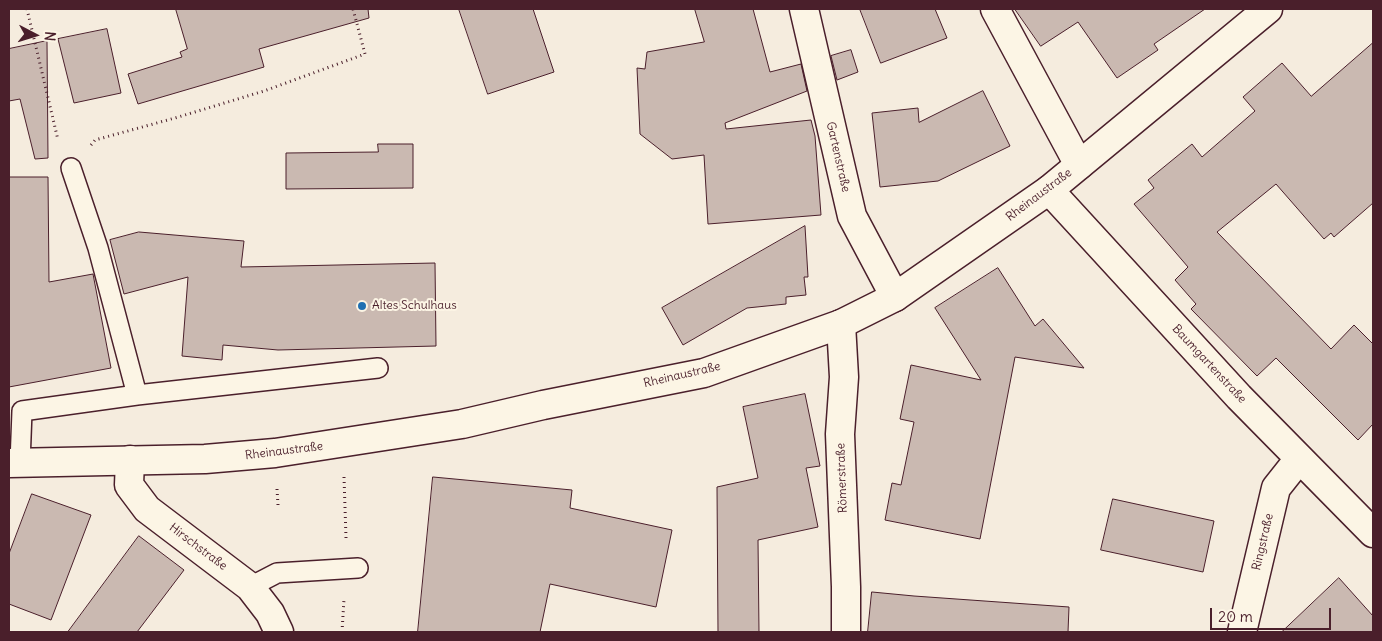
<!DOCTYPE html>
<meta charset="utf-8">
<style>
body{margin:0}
#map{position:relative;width:1382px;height:641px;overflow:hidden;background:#f5ecde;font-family:Delius,sans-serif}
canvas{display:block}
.frame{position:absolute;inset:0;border:10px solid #4a1f2b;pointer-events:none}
.north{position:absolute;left:10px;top:10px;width:50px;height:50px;-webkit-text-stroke:4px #fcf5e5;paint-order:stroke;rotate:95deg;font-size:14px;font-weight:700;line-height:20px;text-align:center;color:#4a1f2b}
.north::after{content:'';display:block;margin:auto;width:18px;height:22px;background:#4a1f2b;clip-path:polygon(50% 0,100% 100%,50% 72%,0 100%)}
.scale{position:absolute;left:1210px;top:608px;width:121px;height:22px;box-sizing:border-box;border:2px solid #4a1f2b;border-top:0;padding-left:6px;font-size:15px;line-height:18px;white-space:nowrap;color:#4a1f2b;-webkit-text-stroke:4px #fcf5e5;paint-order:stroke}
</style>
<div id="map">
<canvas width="1382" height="641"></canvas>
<div class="frame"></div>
<div class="north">N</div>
<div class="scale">20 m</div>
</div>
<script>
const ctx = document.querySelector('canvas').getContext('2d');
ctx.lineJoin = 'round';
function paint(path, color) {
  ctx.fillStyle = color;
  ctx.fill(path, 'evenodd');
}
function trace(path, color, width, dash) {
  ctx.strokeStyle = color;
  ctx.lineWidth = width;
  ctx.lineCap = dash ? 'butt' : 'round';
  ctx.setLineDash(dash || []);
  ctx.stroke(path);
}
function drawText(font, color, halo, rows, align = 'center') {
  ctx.font = font + ' Delius,sans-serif';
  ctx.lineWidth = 4;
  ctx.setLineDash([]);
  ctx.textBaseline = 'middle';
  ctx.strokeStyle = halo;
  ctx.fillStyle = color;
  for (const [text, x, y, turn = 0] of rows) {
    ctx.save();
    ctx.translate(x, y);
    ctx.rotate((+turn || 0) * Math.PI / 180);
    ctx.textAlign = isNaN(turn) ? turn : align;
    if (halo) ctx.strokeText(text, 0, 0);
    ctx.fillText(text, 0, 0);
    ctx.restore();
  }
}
const building = new Path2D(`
 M 176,9 L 368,9 L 369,18 L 259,49 L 264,67 L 138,104 L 128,74 L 182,57 L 180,52 L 187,49 Z
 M 459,9 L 533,9 L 554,72 L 488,94 Z
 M 695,9 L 753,9 L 770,72 L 801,64 L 807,91 L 725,123 L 726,129 L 811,120 L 815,136 L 821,215 L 708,224 L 704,155 L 672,159 L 640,134 L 637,68 L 645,69 L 647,52 L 704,42 Z
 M 860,9 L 935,9 L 947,38 L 881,63 Z
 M 1015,9 L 1205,9 L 1154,44 L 1158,50 L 1117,78 L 1078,22 L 1041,46 Z
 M 107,29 L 121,93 L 74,103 L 58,39 Z
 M 47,41 L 48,158 L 35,159 L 20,99 L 9,101 L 9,49 Z
 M 1373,43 L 1373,203 L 1334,237 L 1331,233 L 1324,239 L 1276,184 L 1217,232 L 1331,349 L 1354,325 L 1373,344 L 1373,424 L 1358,440 L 1276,358 L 1257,376 L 1191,309 L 1196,304 L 1175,280 L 1188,267 L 1134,204 L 1154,188 L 1148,180 L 1192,144 L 1202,157 L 1255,111 L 1243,97 L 1282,63 L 1311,96 Z
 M 851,50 L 858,72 L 837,80 L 831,56 Z
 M 983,91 L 1010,146 L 938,181 L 880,187 L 872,113 L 918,108 L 919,122 Z
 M 378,144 L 413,144 L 413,188 L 286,189 L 286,153 L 378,152 Z
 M 9,177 L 48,177 L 49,282 L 93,274 L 111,368 L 9,387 Z
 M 805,226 L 808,277 L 804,277 L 806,295 L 786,297 L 786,304 L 747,308 L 683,345 L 662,308 Z
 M 139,232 L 244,241 L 241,267 L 435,263 L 436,346 L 278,350 L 223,345 L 222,360 L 182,356 L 188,277 L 124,294 L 110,240 Z
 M 998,268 L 1035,326 L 1043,319 L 1084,368 L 1015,357 L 980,539 L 885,520 L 892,483 L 901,485 L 914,422 L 900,419 L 911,365 L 981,380 L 935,308 Z
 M 805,394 L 820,466 L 806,468 L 818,527 L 758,540 L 759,632 L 718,632 L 717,487 L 758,478 L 743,407 Z
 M 433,477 L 572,490 L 570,508 L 672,530 L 656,607 L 550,584 L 540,632 L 418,632 Z
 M 32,494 L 91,515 L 51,620 L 9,604 L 9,554 Z
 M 1113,499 L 1214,521 L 1203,572 L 1101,550 Z
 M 139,536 L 184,570 L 137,632 L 68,632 Z
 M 1339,578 L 1373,616 L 1373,632 L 1282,632 Z
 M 872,592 L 914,596 L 1069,607 L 1068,632 L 868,632 Z`);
const path = new Path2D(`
 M 27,9 L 58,140
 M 91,145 L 95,140 L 175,118 L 264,91 L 365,54 L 353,9
 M 344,477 L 346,538
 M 277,489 L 278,505
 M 342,632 L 344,599`);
const lane = new Path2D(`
 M 71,168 L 98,248 L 137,395
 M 20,463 L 22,411 L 137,395 L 378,368
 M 250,587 L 277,573 L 358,568`);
const street = new Path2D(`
 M 804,9 L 852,216 L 895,297
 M 995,9 L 1079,165
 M 1049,190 L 1239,397 L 1373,533
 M 841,324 L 844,377 L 840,434 L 846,587 L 846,632
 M 130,460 L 129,485 L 147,509 L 250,587 L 270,613 L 279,632
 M 1242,632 L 1276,488 L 1299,459`);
const secondary = new Path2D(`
 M 9,463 L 205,459 L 275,453 L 462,424 L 543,405 L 704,373 L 841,324 L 895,297 L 1049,190 L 1268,9`);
const markers = [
 [362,306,5,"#1f6fb2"]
];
const streetNames = [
 ["Gartenstraße",838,157,77],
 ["Rheinaustraße",1039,195,-37],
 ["Baumgartenstraße",1209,364,47],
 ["Rheinaustraße",682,375,-13],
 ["Rheinaustraße",284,451,-7],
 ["Römerstraße",842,478,-92],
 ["Ringstraße",1263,542,-77],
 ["Hirschstraße",198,547,37]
];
const poiNames = [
 ["Altes Schulhaus",372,306]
];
paint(building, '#cab9b1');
trace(building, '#4a1f2b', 1);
trace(lane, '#4a1f2b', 22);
trace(street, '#4a1f2b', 31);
trace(secondary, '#4a1f2b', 31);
trace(path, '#4a1f2b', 3, [1, 4]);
trace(lane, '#fcf5e5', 19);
trace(street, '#fcf5e5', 28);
trace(secondary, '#fcf5e5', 28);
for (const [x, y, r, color] of markers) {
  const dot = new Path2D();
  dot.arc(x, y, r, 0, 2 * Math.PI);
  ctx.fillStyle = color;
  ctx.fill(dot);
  trace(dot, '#fcf5e5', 2);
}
drawText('12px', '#4a1f2b', '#fcf5e5', streetNames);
drawText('12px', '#4a1f2b', '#fcf5e5', poiNames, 'left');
</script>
